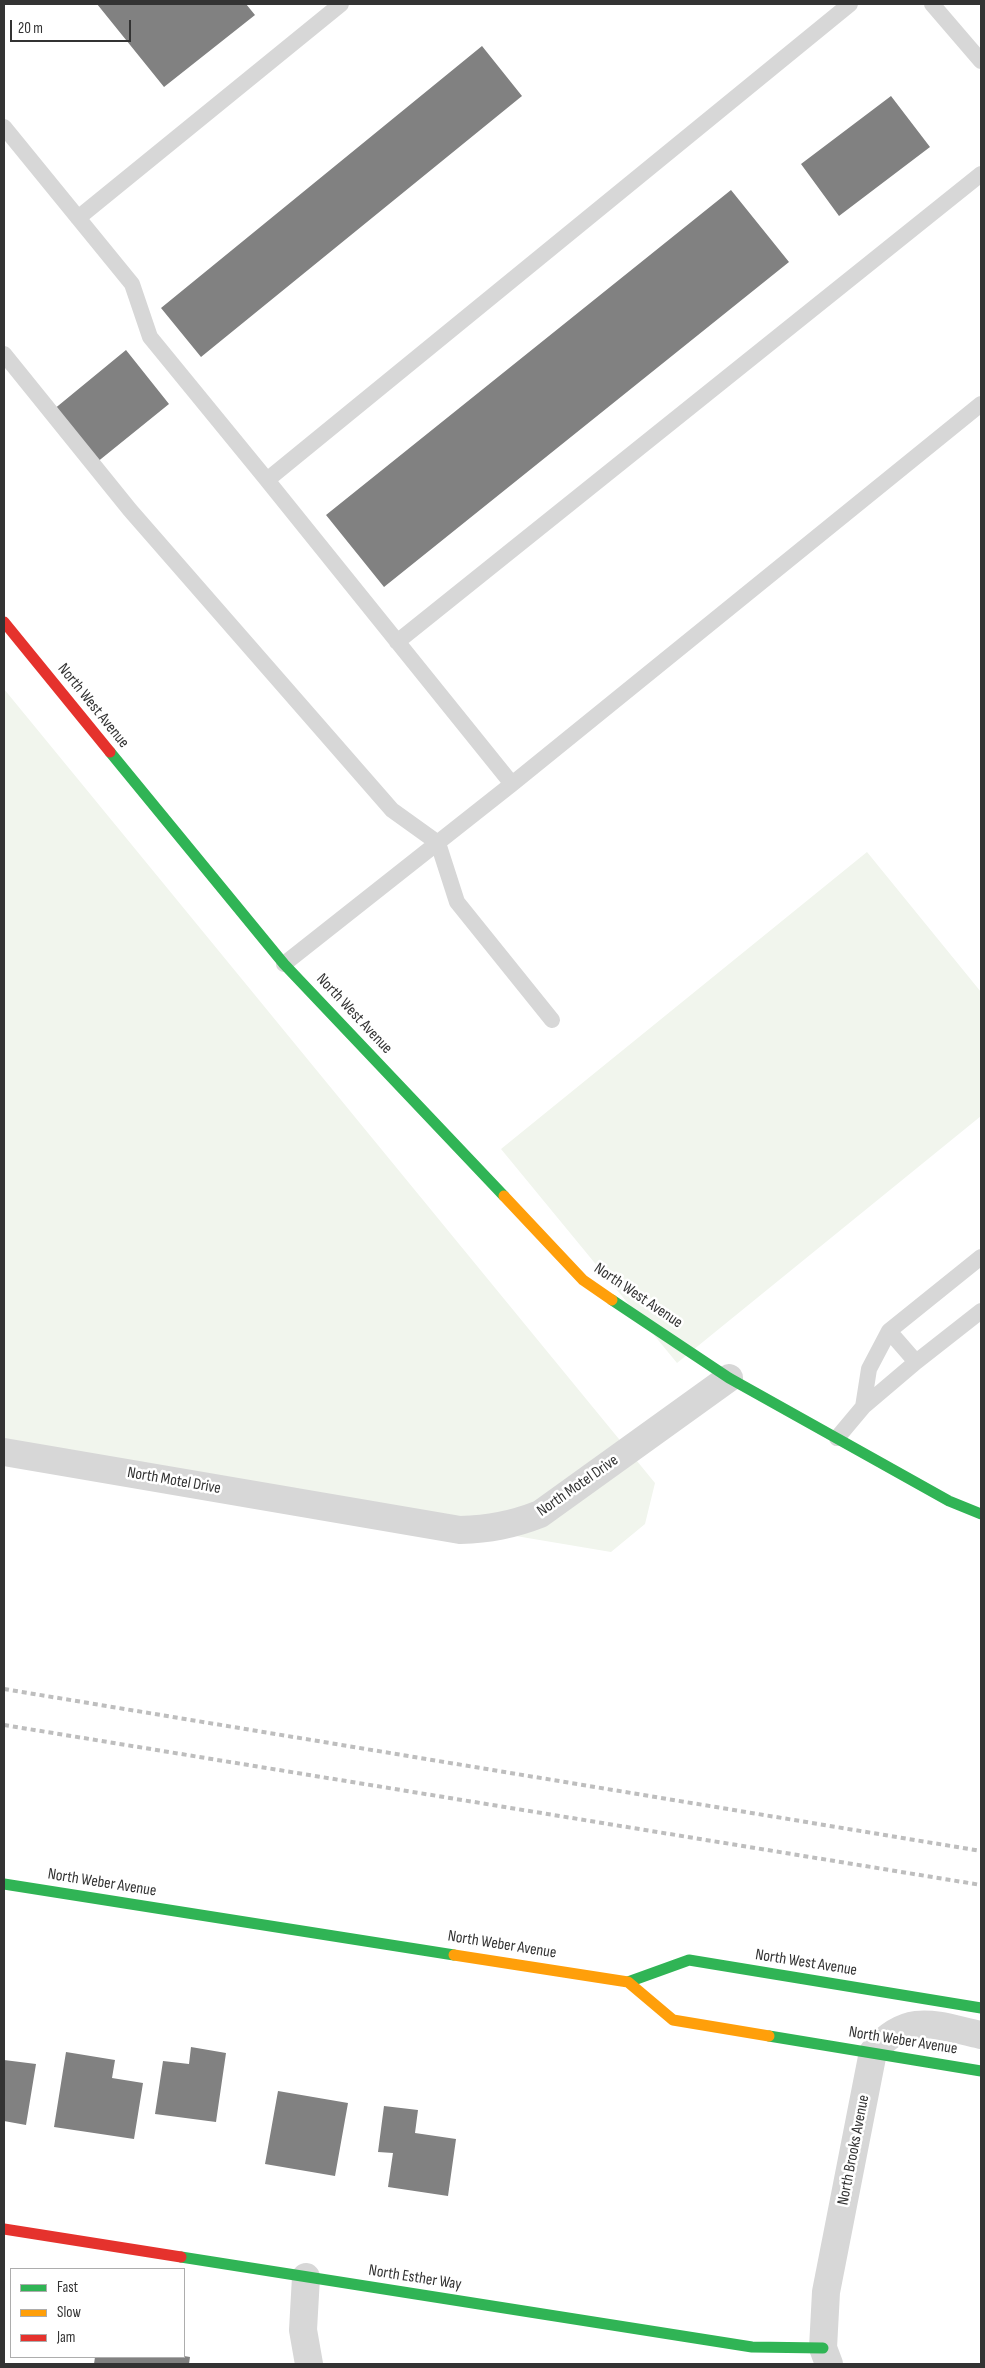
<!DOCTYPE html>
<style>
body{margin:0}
#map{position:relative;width:985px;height:2368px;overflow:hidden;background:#fff;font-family:"Sofia Sans Condensed",sans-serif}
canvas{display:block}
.frame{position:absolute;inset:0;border:5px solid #333;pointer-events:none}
.legend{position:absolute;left:10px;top:2268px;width:175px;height:90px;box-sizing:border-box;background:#fff;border:1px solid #adadad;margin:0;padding:6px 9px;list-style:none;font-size:15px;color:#333}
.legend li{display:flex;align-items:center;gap:10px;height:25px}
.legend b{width:25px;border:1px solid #adadad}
.scale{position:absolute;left:10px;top:20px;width:121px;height:22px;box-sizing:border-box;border:2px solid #333;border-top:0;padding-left:6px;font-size:15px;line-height:18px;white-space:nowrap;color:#333;-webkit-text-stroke:4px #fff;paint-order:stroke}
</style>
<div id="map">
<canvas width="985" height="2368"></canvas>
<div class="frame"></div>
<ul class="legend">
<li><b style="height:6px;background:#30b455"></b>Fast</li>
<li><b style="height:6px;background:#ff9f0a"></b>Slow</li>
<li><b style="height:6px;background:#e5322d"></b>Jam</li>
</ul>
<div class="scale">20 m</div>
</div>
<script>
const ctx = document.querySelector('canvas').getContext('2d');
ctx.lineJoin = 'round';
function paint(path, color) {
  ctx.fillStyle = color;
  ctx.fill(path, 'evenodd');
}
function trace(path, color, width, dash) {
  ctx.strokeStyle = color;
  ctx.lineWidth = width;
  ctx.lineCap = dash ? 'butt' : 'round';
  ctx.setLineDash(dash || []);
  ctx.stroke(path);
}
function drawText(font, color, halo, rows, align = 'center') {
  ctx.font = font + ' "Sofia Sans Condensed",sans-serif';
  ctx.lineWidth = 5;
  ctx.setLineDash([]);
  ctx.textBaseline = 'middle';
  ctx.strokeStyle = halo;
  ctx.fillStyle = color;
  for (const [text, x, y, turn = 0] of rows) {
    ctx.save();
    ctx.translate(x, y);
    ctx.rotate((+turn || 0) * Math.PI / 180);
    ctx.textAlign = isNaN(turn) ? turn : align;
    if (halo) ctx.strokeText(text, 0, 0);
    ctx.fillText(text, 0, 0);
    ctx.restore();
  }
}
const green = new Path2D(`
 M 4,689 L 655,1483 L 645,1524 L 611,1552 L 4,1450 Z
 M 867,852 L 981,992 L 981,1116 L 677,1363 L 501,1149 Z`);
const building = new Path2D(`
 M 97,4 L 246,4 L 255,15 L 164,87 Z
 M 482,46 L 522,96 L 201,357 L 161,308 Z
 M 891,96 L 930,147 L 839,216 L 801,164 Z
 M 731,190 L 789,262 L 384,587 L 326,515 Z
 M 126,350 L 169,404 L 96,463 L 53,410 Z
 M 191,2047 L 226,2053 L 216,2122 L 155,2114 L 163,2061 L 189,2064 Z
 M 66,2052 L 115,2060 L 112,2078 L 143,2083 L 134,2139 L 54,2127 Z
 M 4,2060 L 36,2064 L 26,2125 L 4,2121 Z
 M 278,2091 L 348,2103 L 335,2176 L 265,2164 Z
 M 384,2106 L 418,2110 L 415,2133 L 456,2139 L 448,2196 L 388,2187 L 393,2153 L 378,2152 Z
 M 184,2356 L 190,2357 L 189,2364 L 94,2364 L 95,2357 Z`);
const lane = new Path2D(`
 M 932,4 L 981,61
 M 4,127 L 132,284 L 150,337 L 267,480
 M 78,218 L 341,4
 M 4,354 L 130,510 L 392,810 L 438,843 L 457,902 L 552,1020
 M 397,642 L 981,174
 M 512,784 L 267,480 L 850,4
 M 284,964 L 512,784 L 981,404
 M 889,1331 L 916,1362
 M 863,1407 L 869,1369 L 889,1331 L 981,1257
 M 837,1438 L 863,1407 L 916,1362 L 981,1311`);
const street = new Path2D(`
 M 4,1452 L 460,1530 C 489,1529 512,1525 540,1514 L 729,1378
 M 306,2277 L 303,2330 L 309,2364
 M 829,2364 L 823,2348 L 826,2292 L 873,2052 C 908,2011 935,2025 981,2035`);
const fast = new Path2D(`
 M 110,752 L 284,964 L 504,1196
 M 612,1300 L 729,1378 L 949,1501 L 981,1514
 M 4,1884 L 454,1955
 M 628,1982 L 689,1960 L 981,2008
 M 769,2036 L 981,2071
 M 181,2257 L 752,2347 L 823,2348`);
const slow = new Path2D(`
 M 504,1196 L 583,1280 L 612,1300
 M 454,1955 L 628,1982 L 673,2020 L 769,2036`);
const jam = new Path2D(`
 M 4,622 L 110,752
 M 4,2229 L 181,2257`);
const rail = new Path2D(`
 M 4,1689 L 981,1851
 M 4,1725 L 981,1885`);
const streetNames = [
 ["North West Avenue",93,706,51],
 ["North West Avenue",354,1014,47],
 ["North West Avenue",638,1296,34],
 ["North Motel Drive",174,1481,10],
 ["North Motel Drive",578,1486,-35],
 ["North Weber Avenue",102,1883,9],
 ["North Weber Avenue",502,1945,9],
 ["North West Avenue",806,1963,9],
 ["North Weber Avenue",903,2041,9],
 ["North Brooks Avenue",854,2150,-79],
 ["North Esther Way",415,2278,9]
];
paint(green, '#f1f5ed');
paint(building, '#818181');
trace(lane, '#d7d7d7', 16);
trace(street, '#d7d7d7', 28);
trace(fast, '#30b455', 11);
trace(slow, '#ff9f0a', 11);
trace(jam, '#e5322d', 11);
trace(rail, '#bebebe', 4, [5, 4]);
drawText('16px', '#333', '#fff', streetNames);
</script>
